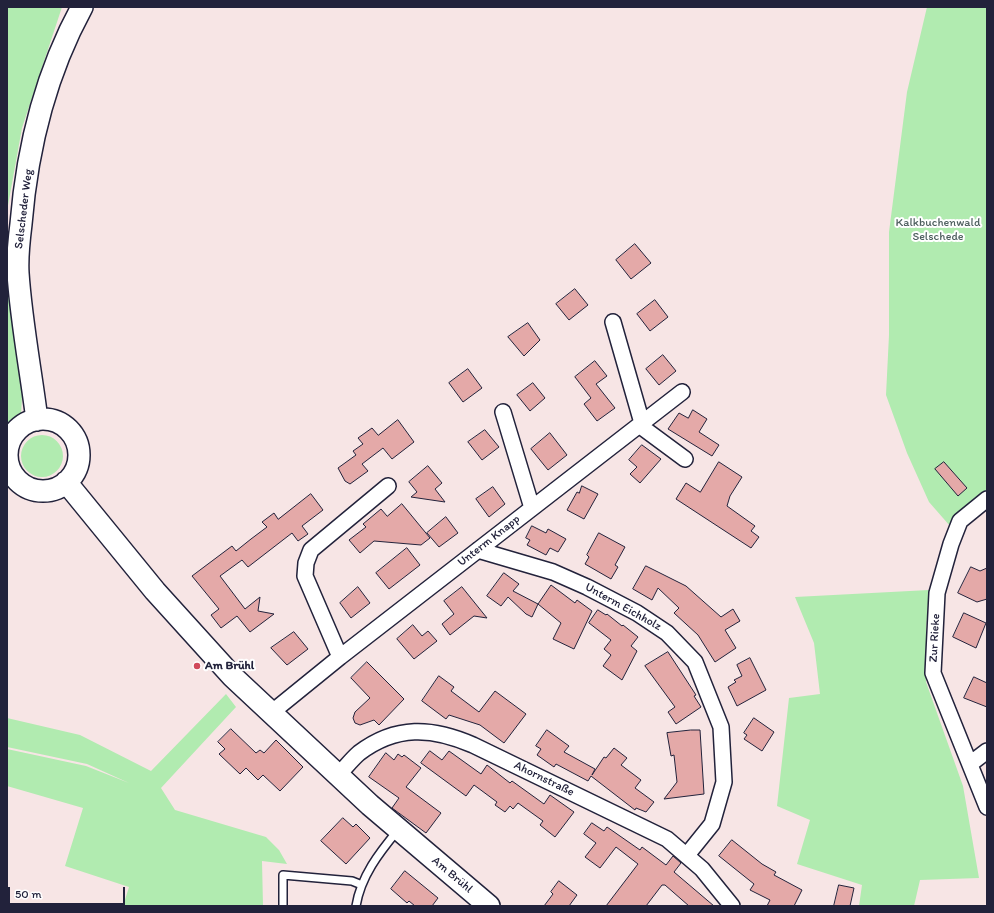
<!DOCTYPE html>
<meta charset="utf-8">
<style>
body{margin:0}
#map{position:relative;width:994px;height:913px;overflow:hidden;background:#f7e5e5;font-family:Itim,sans-serif}
canvas{display:block}
.frame{position:absolute;inset:0;border:8px solid #22223b;pointer-events:none}
.scale{position:absolute;left:8px;top:887px;width:117px;height:18px;box-sizing:border-box;border:2px solid #22223b;border-top:0;padding-left:5px;font-size:12px;line-height:14px;white-space:nowrap;color:#22223b;-webkit-text-stroke:3px #fff;paint-order:stroke}
</style>
<div id="map">
<canvas width="994" height="913"></canvas>
<div class="frame"></div>
<div class="scale">50 m</div>
</div>
<script>
const ctx = document.querySelector('canvas').getContext('2d');
ctx.lineJoin = 'round';
function paint(path, color) {
  ctx.fillStyle = color;
  ctx.fill(path, 'evenodd');
}
function trace(path, color, width, dash) {
  ctx.strokeStyle = color;
  ctx.lineWidth = width;
  ctx.lineCap = dash ? 'butt' : 'round';
  ctx.setLineDash(dash || []);
  ctx.stroke(path);
}
function drawText(font, color, halo, rows, align = 'center') {
  ctx.font = font + ' Itim,sans-serif';
  ctx.lineWidth = 4;
  ctx.setLineDash([]);
  ctx.textBaseline = 'middle';
  ctx.strokeStyle = halo;
  ctx.fillStyle = color;
  for (const [text, x, y, turn = 0] of rows) {
    ctx.save();
    ctx.translate(x, y);
    ctx.rotate((+turn || 0) * Math.PI / 180);
    ctx.textAlign = isNaN(turn) ? turn : align;
    if (halo) ctx.strokeText(text, 0, 0);
    ctx.fillText(text, 0, 0);
    ctx.restore();
  }
}
const green = new Path2D(`
 M 7,7 L 62,7 L 22,128 L 7,211 Z
 M 927,7 L 987,7 L 987,490 L 974,498 L 950,526 L 929,502 L 907,453 L 886,395 L 889,335 L 889,232 L 907,92 Z
 M 7,272 L 18,346 L 22,397 L 21,416 L 7,435 Z
 M21 456a21 21 0 1 1 42 0a21 21 0 1 1-42 0Z
 M 929,590 L 926,630 L 926,682 L 963,786 L 979,878 L 920,880 L 914,906 L 859,906 L 862,885 L 797,864 L 810,820 L 777,806 L 789,698 L 820,694 L 814,643 L 795,597 Z
 M 226,694 L 236,707 L 161,788 L 175,810 L 266,837 L 279,850 L 287,864 L 262,861 L 263,906 L 123,906 L 129,887 L 65,866 L 83,808 L 7,786 L 7,749 L 86,766 L 129,783 L 87,764 L 7,747 L 7,718 L 80,735 L 151,771 Z`);
const building = new Path2D(`
 M 635,244 L 651,263 L 631,279 L 616,260 Z
 M 575,289 L 588,305 L 569,320 L 556,304 Z
 M 655,300 L 668,317 L 650,331 L 637,314 Z
 M 528,323 L 540,340 L 524,356 L 508,337 Z
 M 663,355 L 676,371 L 659,385 L 646,369 Z
 M 595,361 L 607,376 L 596,384 L 615,408 L 597,421 L 584,404 L 591,398 L 575,377 Z
 M 468,369 L 482,388 L 463,402 L 449,383 Z
 M 533,383 L 545,398 L 530,411 L 517,395 Z
 M 693,410 L 707,419 L 699,432 L 719,445 L 712,456 L 668,429 L 679,413 L 688,418 Z
 M 398,420 L 414,442 L 392,459 L 383,448 L 362,464 L 368,471 L 350,484 L 345,481 L 338,468 L 356,455 L 353,451 L 363,444 L 358,438 L 372,428 L 378,435 Z
 M 485,430 L 499,447 L 482,460 L 468,442 Z
 M 550,433 L 567,455 L 548,470 L 531,449 Z
 M 642,445 L 661,459 L 640,483 L 630,474 L 637,467 L 629,460 Z
 M 719,462 L 742,477 L 730,496 L 727,506 L 755,526 L 751,531 L 759,537 L 751,548 L 676,499 L 686,483 L 700,492 Z
 M 944,462 L 967,488 L 958,496 L 935,469 Z
 M 428,466 L 442,483 L 435,489 L 445,502 L 411,497 L 417,492 L 409,482 Z
 M 582,486 L 598,494 L 584,519 L 567,510 L 577,492 L 579,493 Z
 M 493,487 L 505,504 L 489,517 L 476,499 Z
 M 311,494 L 323,510 L 302,526 L 308,534 L 298,541 L 292,533 L 248,567 L 242,560 L 220,576 L 245,609 L 260,597 L 258,611 L 274,614 L 250,632 L 237,616 L 221,628 L 211,615 L 219,609 L 192,576 L 232,546 L 236,551 L 251,539 L 267,527 L 262,522 L 274,513 L 278,519 Z
 M 402,504 L 430,538 L 421,545 L 374,541 L 360,553 L 349,540 L 366,527 L 363,524 L 381,509 L 387,516 Z
 M 446,517 L 458,533 L 439,547 L 427,533 Z
 M 532,526 L 546,533 L 548,529 L 566,539 L 558,552 L 550,548 L 546,555 L 527,545 L 530,540 L 526,538 Z
 M 599,533 L 625,547 L 615,565 L 618,567 L 611,579 L 585,564 L 589,557 L 587,555 Z
 M 407,548 L 420,565 L 389,589 L 376,573 Z
 M 646,566 L 686,586 L 721,617 L 733,609 L 740,621 L 725,630 L 736,648 L 715,662 L 698,635 L 674,613 L 679,608 L 658,588 L 652,600 L 633,589 Z
 M 971,567 L 980,571 L 987,568 L 987,599 L 977,602 L 958,593 Z
 M 504,573 L 519,584 L 513,591 L 538,604 L 551,585 L 575,603 L 577,600 L 592,611 L 574,649 L 553,639 L 561,623 L 538,604 L 532,617 L 526,614 L 508,597 L 501,606 L 487,596 Z
 M 358,587 L 370,603 L 351,618 L 340,603 Z
 M 462,587 L 487,618 L 474,616 L 450,635 L 442,624 L 454,614 L 444,601 Z
 M 598,610 L 606,615 L 607,614 L 622,626 L 623,625 L 638,637 L 631,646 L 637,651 L 622,680 L 603,666 L 611,655 L 604,649 L 611,640 L 589,623 Z
 M 964,613 L 986,623 L 976,648 L 953,637 Z
 M 413,625 L 422,636 L 428,631 L 437,641 L 414,659 L 397,639 Z
 M 294,632 L 308,649 L 287,665 L 271,648 Z
 M 668,652 L 696,695 L 694,696 L 701,707 L 676,724 L 668,712 L 675,707 L 645,666 Z
 M 750,658 L 766,690 L 737,706 L 728,687 L 736,682 L 734,680 L 742,676 L 737,665 Z
 M 367,662 L 404,699 L 379,725 L 374,720 L 360,725 L 355,723 L 353,718 L 355,712 L 370,698 L 351,678 Z
 M 439,676 L 454,687 L 451,691 L 479,712 L 495,691 L 526,714 L 504,743 L 480,725 L 449,715 L 446,719 L 422,701 Z
 M 974,677 L 987,683 L 987,707 L 964,698 Z
 M 754,718 L 774,732 L 762,751 L 744,739 L 747,735 L 744,733 Z
 M 231,729 L 256,753 L 260,750 L 264,753 L 276,740 L 303,767 L 280,791 L 263,775 L 258,780 L 246,768 L 240,774 L 219,754 L 225,749 L 218,742 Z
 M 547,730 L 569,746 L 564,752 L 595,769 L 592,775 L 604,757 L 606,758 L 614,748 L 627,758 L 621,765 L 641,780 L 635,788 L 654,802 L 646,812 L 636,808 L 635,810 L 591,776 L 588,781 L 556,764 L 554,767 L 537,755 L 541,749 L 536,746 Z
 M 691,730 L 700,730 L 704,794 L 664,799 L 677,782 L 674,755 L 671,756 L 667,733 Z
 M 430,751 L 442,760 L 449,751 L 481,774 L 487,765 L 510,783 L 512,781 L 544,804 L 550,795 L 574,812 L 555,837 L 540,825 L 543,821 L 518,803 L 513,809 L 510,806 L 505,812 L 495,805 L 497,802 L 474,785 L 466,796 L 421,763 Z
 M 386,753 L 394,760 L 398,754 L 402,757 L 404,755 L 421,768 L 406,787 L 441,813 L 426,833 L 392,808 L 399,798 L 369,777 Z
 M 343,818 L 353,827 L 356,824 L 370,838 L 346,864 L 321,841 Z
 M 592,823 L 604,831 L 607,827 L 640,850 L 642,847 L 666,865 L 673,856 L 681,863 L 674,872 L 714,906 L 689,906 L 665,885 L 662,885 L 646,906 L 606,906 L 638,864 L 616,847 L 600,868 L 585,857 L 596,843 L 584,834 Z
 M 732,840 L 762,864 L 776,872 L 774,875 L 802,890 L 794,906 L 767,906 L 770,900 L 750,890 L 754,884 L 719,856 Z
 M 405,871 L 438,898 L 432,906 L 415,906 L 409,901 L 407,903 L 391,889 Z
 M 559,881 L 577,895 L 569,906 L 544,906 L 553,894 L 551,892 Z
 M 839,885 L 854,888 L 850,906 L 834,906 Z`);
const lane = new Path2D(`
 M 283,906 L 283,875 L 352,881 L 362,885
 M 356,906 C 361,876 379,853 398,830`);
const street = new Path2D(`
 M 613,322 L 642,423
 M 503,412 L 532,508
 M 639,425 L 685,459
 M 7,474 L 11,471
 M 987,499 L 960,521 L 951,544 L 937,593 L 933,673 L 987,807
 M 478,550 L 553,572 L 587,587 L 637,613 L 667,633 L 695,662 L 721,727 L 724,782 L 712,824 L 687,855
 M 340,657 L 305,576 L 306,563 L 311,550 L 388,486
 M 271,713 L 340,657 L 682,392
 M 970,764 L 987,751
 M 338,775 C 345,768 352,759 359,753 C 396,725 432,727 473,745 L 667,839 L 702,869 L 732,906`);
const secondary = new Path2D(`
 M7 455a36 36 0 1 1 72 0a36 36 0 1 1-72 0Z
 M 37,420 C 31,372 21,320 18,273 C 17,257 19,240 21,224 C 27,150 46,73 82,7
 M 66,482 L 155,591 L 232,676 L 370,805 L 489,906`);
const markers = [
 [197,666,4,"#d1495b"]
];
const streetNames = [
 ["Selscheder Weg",24,209,-83],
 ["Unterm Knapp",489,541,-38],
 ["Unterm Eichholz",623,607,29],
 ["Zur Rieke",935,638,-87],
 ["Ahornstraße",544,779,26],
 ["Am Brühl",452,875,40]
];
const parkNames = [
 ["Kalkbuchenwald",938,223],
 ["Selschede",938,237]
];
const poiNames = [
 ["Am Brühl",205,666]
];
paint(green, '#b1ebb0');
paint(building, '#e4a9a8');
trace(building, '#22223b', 1);
trace(lane, '#22223b', 10);
trace(street, '#22223b', 18);
trace(secondary, '#22223b', 24);
trace(lane, '#fff', 7);
trace(street, '#fff', 15);
trace(secondary, '#fff', 21);
for (const [x, y, r, color] of markers) {
  const dot = new Path2D();
  dot.arc(x, y, r, 0, 2 * Math.PI);
  ctx.fillStyle = color;
  ctx.fill(dot);
  trace(dot, '#fff', 1.5);
}
drawText('12px', '#22223b', '#fff', streetNames);
drawText('12px', '#4d5e5e', '#fff', parkNames);
drawText('bold 12px', '#22223b', '#fff', poiNames, 'left');
</script>
